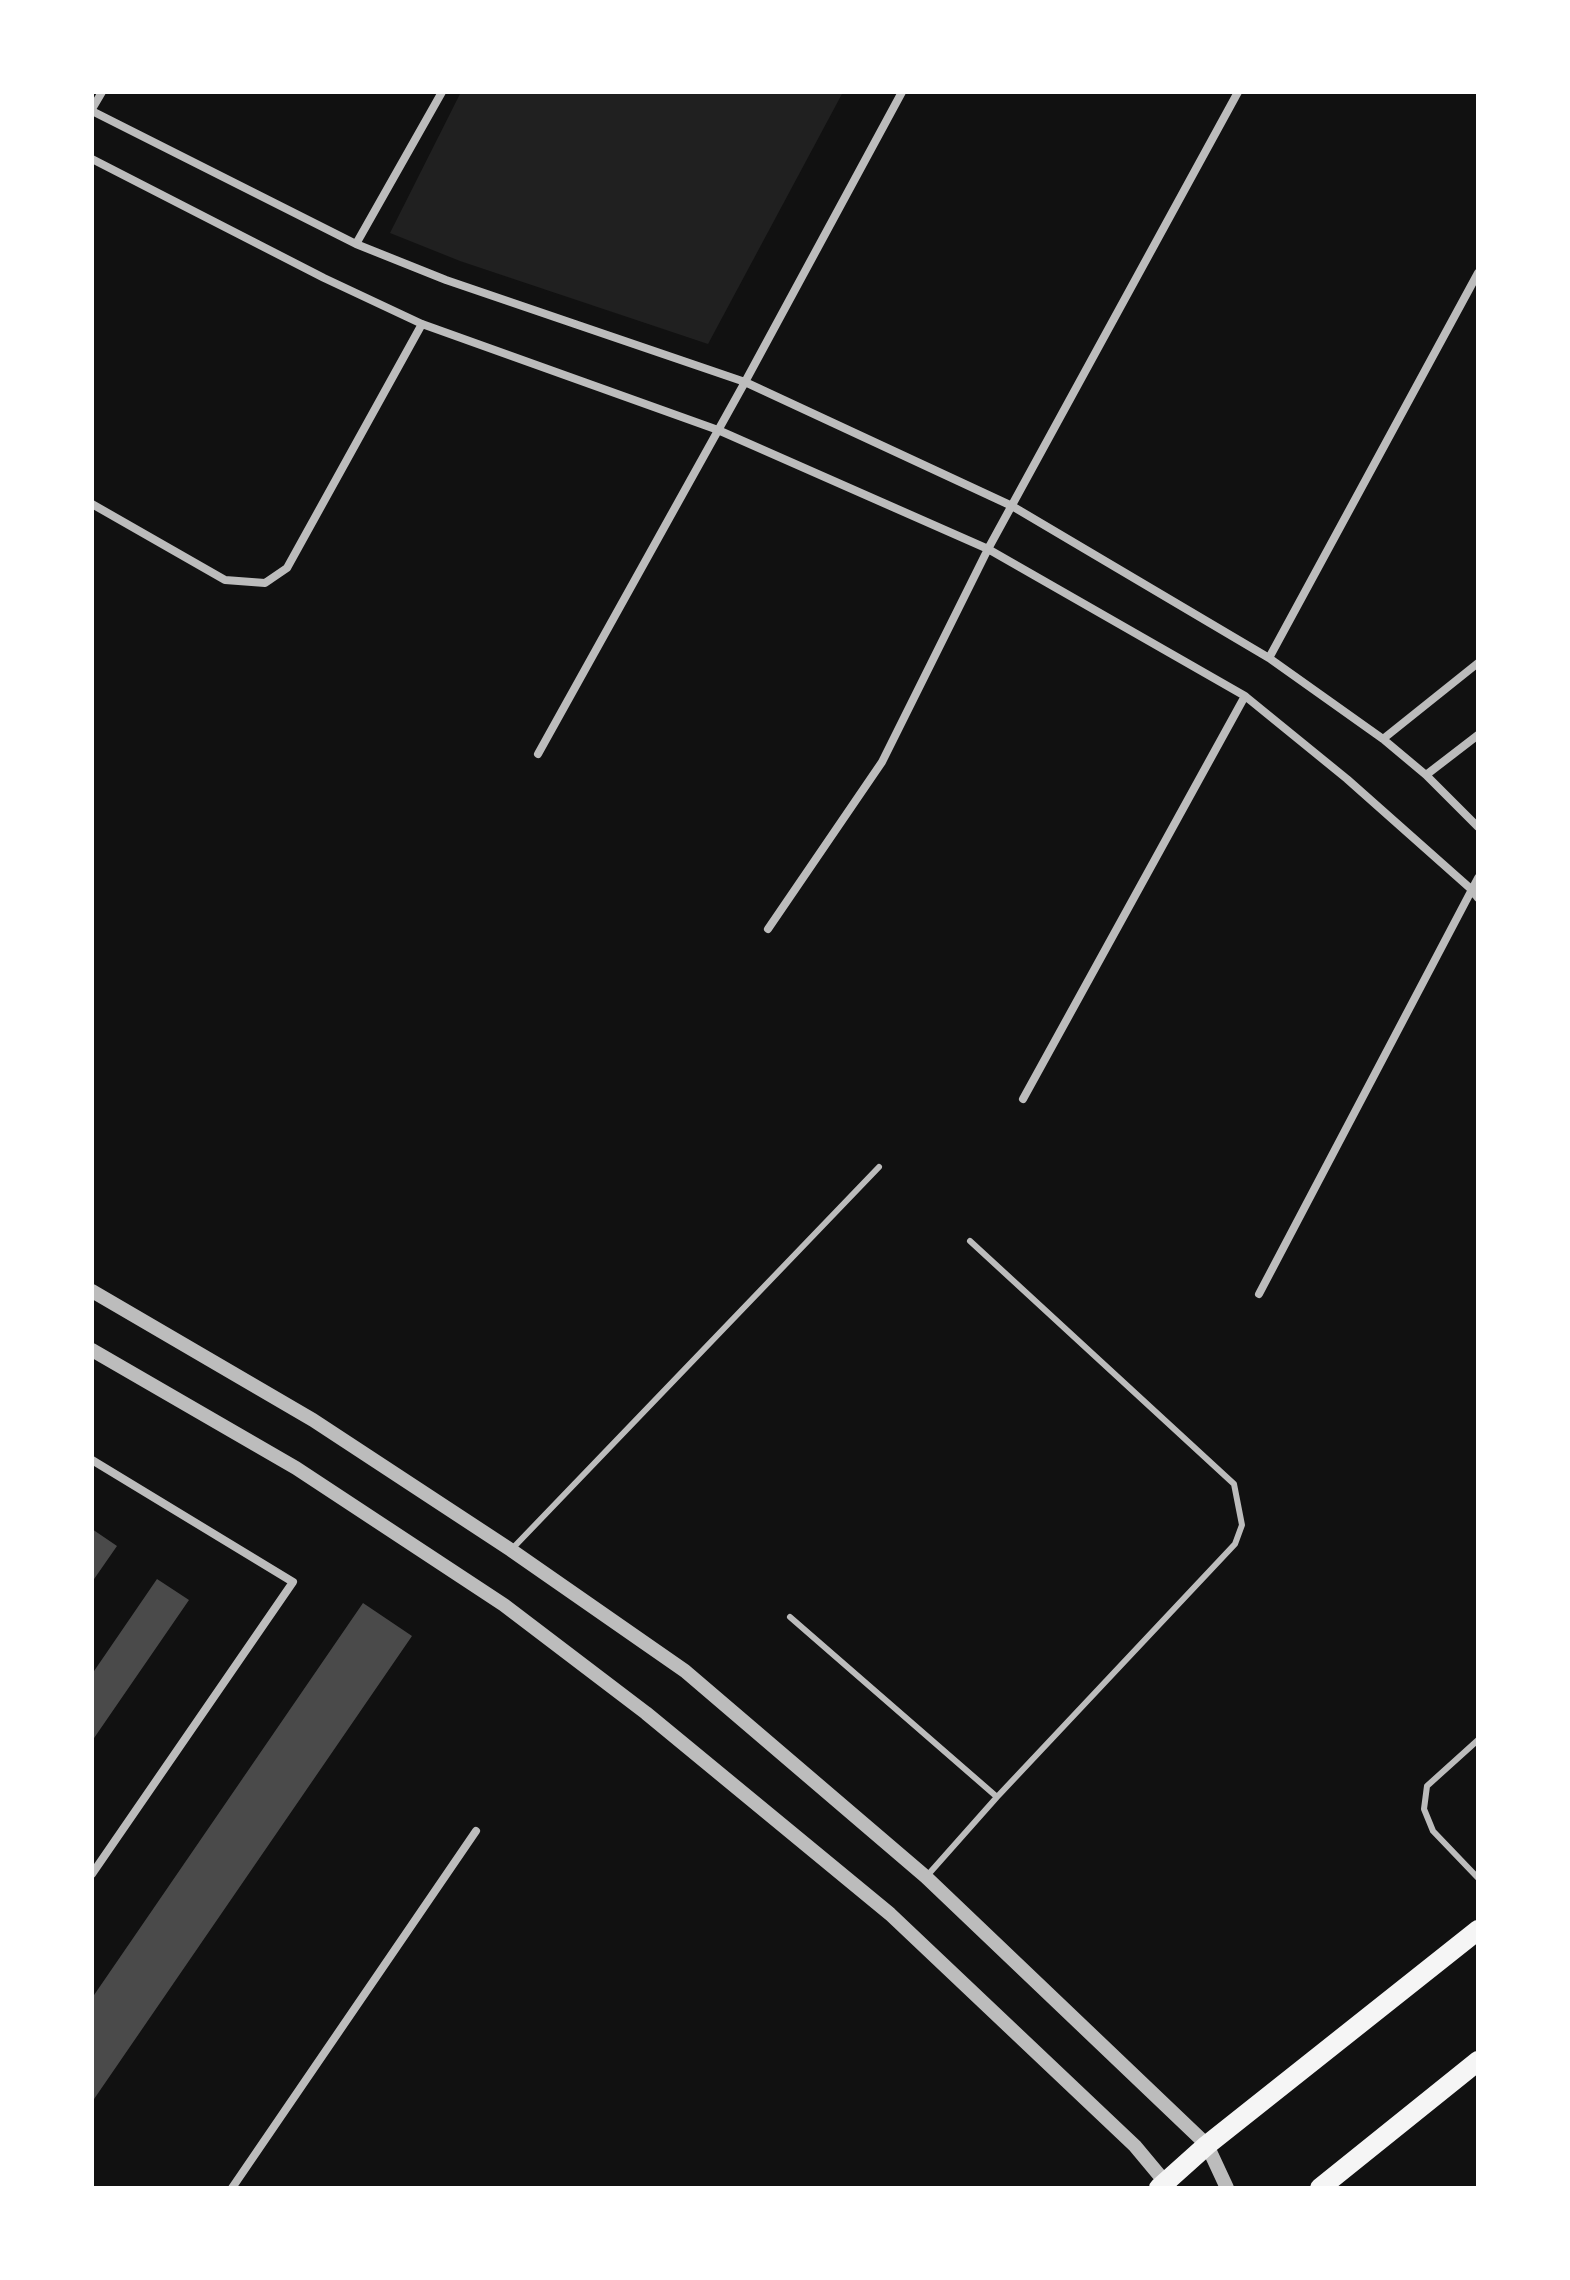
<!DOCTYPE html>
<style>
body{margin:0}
#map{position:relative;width:1570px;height:2280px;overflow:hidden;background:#111;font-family:"Source Sans 3",sans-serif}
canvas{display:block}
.frame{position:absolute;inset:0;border:94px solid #fff;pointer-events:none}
</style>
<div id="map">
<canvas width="1570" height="2280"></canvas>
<div class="frame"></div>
</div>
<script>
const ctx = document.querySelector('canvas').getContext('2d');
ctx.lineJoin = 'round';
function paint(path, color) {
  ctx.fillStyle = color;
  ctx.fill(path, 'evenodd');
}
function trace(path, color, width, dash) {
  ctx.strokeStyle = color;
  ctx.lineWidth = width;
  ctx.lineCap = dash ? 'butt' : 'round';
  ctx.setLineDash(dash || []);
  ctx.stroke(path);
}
const green = new Path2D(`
 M 461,92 L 843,92 L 708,344 L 460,261 L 390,233 Z`);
const building = new Path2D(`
 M 92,1529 L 117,1546 L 92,1582 Z
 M 157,1579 L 189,1600 L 92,1741 L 92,1674 Z
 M 363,1603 L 412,1636 L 92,2102 L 92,1998 Z`);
const service = new Path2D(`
 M 511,1550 L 879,1167
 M 790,1617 L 997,1797
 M 1478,1740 L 1427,1786 L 1424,1809 L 1433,1831 L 1478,1878
 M 926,1877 L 997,1797 L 1235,1544 L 1242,1525 L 1234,1484 L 970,1241`);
const minor = new Path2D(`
 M 92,109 L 102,92
 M 92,111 L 356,244 L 446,280 L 745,382 L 1012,506 L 1269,658 L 1383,739 L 1426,775 L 1478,827
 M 92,159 L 324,278 L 422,324 L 718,430 L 988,549 L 1245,696 L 1347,779 L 1471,889 L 1478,898
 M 356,244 L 442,92
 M 92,504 L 225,580 L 265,583 L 287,568 L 422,324
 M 1269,658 L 1478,273
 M 1383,739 L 1478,663
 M 538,754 L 745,382 L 902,92
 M 1426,775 L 1478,735
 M 768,929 L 882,762 L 988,549 L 1238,92
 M 1023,1099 L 1245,696
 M 1259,1294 L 1478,878
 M 92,1460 L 293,1582 L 92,1874
 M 232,2188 L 476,1831`);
const tertiary = new Path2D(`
 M 92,1291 L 313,1420 L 511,1550 L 685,1671 L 926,1877 L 1207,2145 L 1227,2188
 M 92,1350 L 296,1468 L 504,1605 L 646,1713 L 890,1914 L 1135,2146 L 1170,2188`);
const primary = new Path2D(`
 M 1159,2188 L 1207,2145 L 1478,1930
 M 1320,2188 L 1478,2061`);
paint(green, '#202020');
paint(building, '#4a4a4a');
trace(service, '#bcbcbc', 6);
trace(minor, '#bcbcbc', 8);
trace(tertiary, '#bcbcbc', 14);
trace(primary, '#f5f5f5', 20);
</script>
